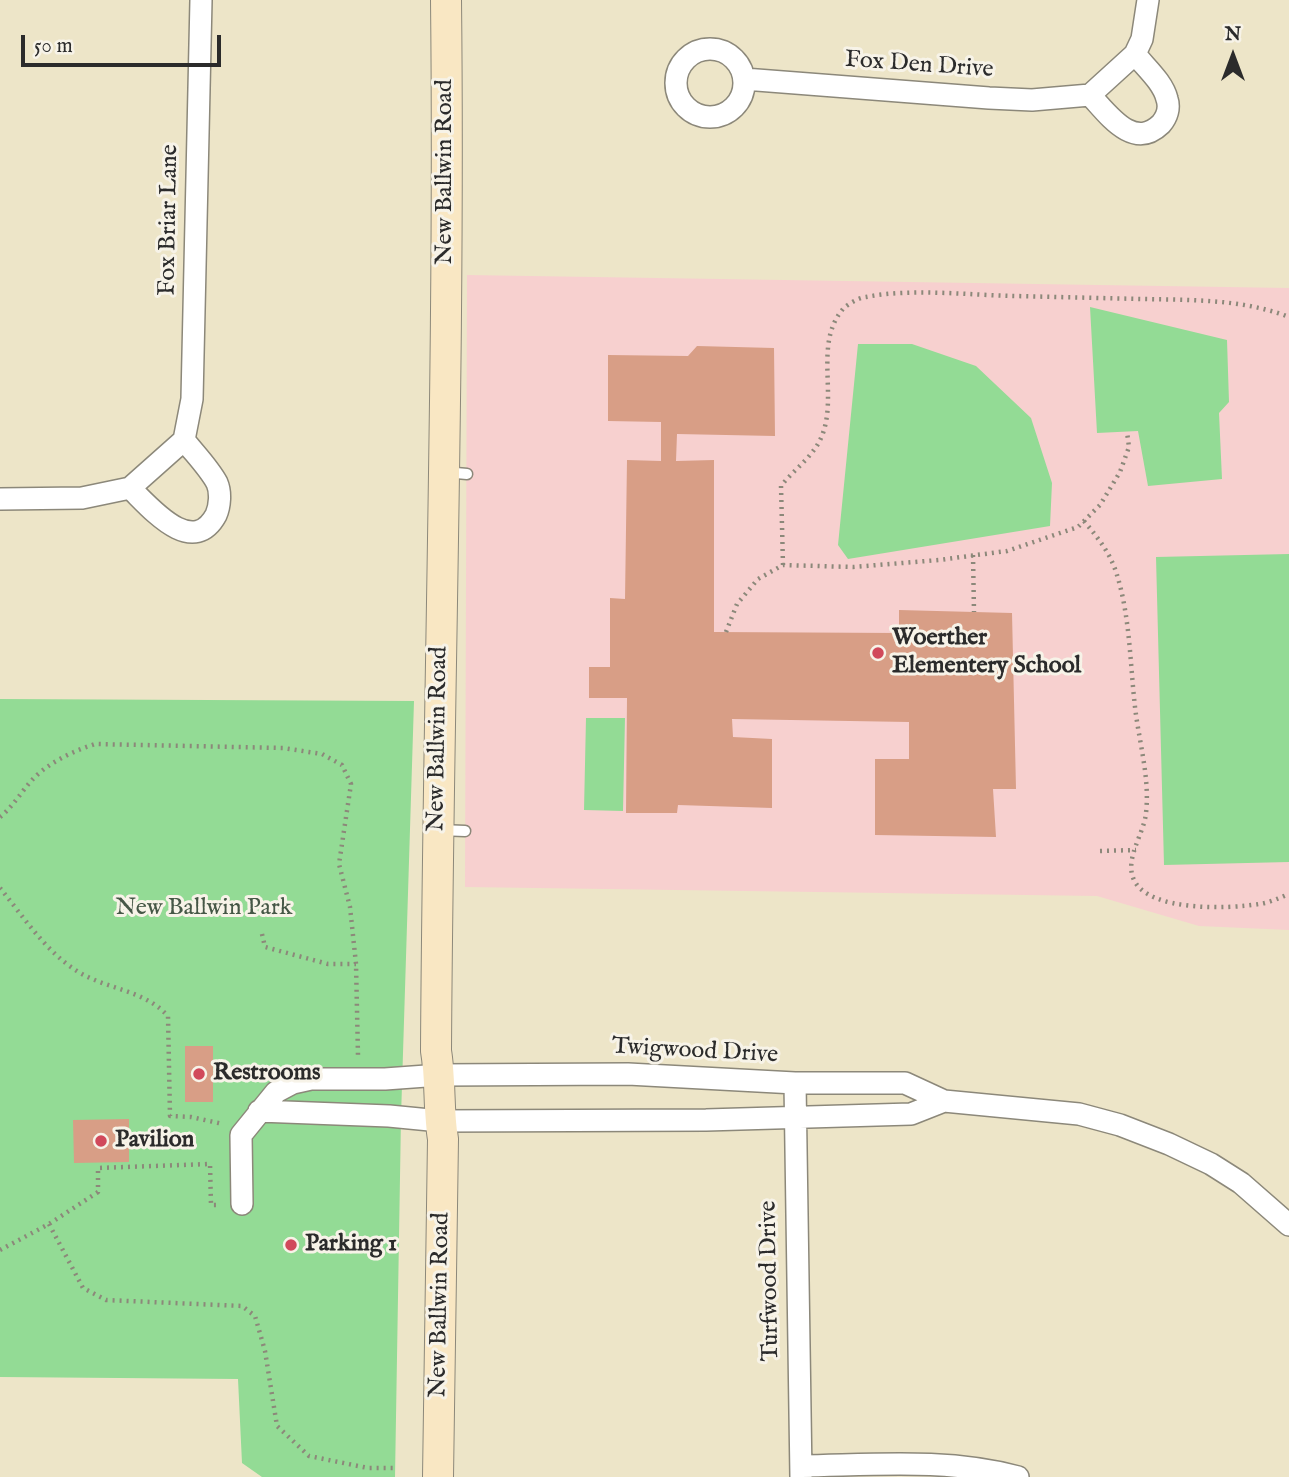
<!DOCTYPE html>
<style>
body{margin:0}
#map{position:relative;width:1289px;height:1477px;overflow:hidden;background:#ede5c8;font-family:"IM FELL English",serif}
canvas{display:block}
.north{position:absolute;left:1198px;top:21px;width:70px;height:70px;-webkit-text-stroke:5px #f7f3e8;paint-order:stroke;rotate:0deg;font-size:19px;font-weight:700;line-height:28px;text-align:center;color:#2b2b2b}
.north::after{content:'';display:block;margin:auto;width:24px;height:32px;background:#2b2b2b;clip-path:polygon(50% 0,100% 100%,50% 72%,0 100%)}
.scale{position:absolute;left:21px;top:35px;width:200px;height:32px;box-sizing:border-box;border:4px solid #2b2b2b;border-top:0;padding-left:9px;font-size:21px;line-height:24px;white-space:nowrap;color:#2b2b2b;-webkit-text-stroke:5px #f7f3e8;paint-order:stroke}
</style>
<div id="map">
<canvas width="1289" height="1477"></canvas>
<div class="north">N</div>
<div class="scale">50 m</div>
</div>
<script>
const ctx = document.querySelector('canvas').getContext('2d');
ctx.lineJoin = 'round';
function paint(path, color) {
  ctx.fillStyle = color;
  ctx.fill(path, 'evenodd');
}
function trace(path, color, width, dash) {
  ctx.strokeStyle = color;
  ctx.lineWidth = width;
  ctx.lineCap = dash ? 'butt' : 'round';
  ctx.setLineDash(dash || []);
  ctx.stroke(path);
}
function drawText(font, color, halo, rows, align = 'center') {
  ctx.font = font + ' "IM FELL English",serif';
  ctx.lineWidth = 6;
  ctx.setLineDash([]);
  ctx.textBaseline = 'middle';
  ctx.strokeStyle = halo;
  ctx.fillStyle = color;
  for (const [text, x, y, turn = 0] of rows) {
    ctx.save();
    ctx.translate(x, y);
    ctx.rotate((+turn || 0) * Math.PI / 180);
    ctx.textAlign = isNaN(turn) ? turn : align;
    if (halo) ctx.strokeText(text, 0, 0);
    ctx.fillText(text, 0, 0);
    ctx.restore();
  }
}
const built = new Path2D(`
 M 467,275 L 1289,288 L 1289,930 L 1199,926 L 1097,896 L 465,887 Z`);
const green = new Path2D(`
 M 1090,307 L 1227,340 L 1229,402 L 1219,413 L 1222,479 L 1148,486 L 1138,431 L 1097,433 Z
 M 858,344 L 912,344 L 976,366 L 1031,418 L 1052,483 L 1050,526 L 848,559 L 838,545 Z
 M 1289,554 L 1289,862 L 1164,865 L 1156,557 Z
 M 0,699 L 414,701 L 401,1117 L 395,1477 L 262,1477 L 242,1463 L 238,1379 L 0,1377 Z
 M 586,718 L 625,718 L 623,811 L 584,810 Z`);
const building = new Path2D(`
 M 697,346 L 774,348 L 775,436 L 677,434 L 676,461 L 714,460 L 714,632 L 899,633 L 899,610 L 1012,613 L 1016,789 L 993,789 L 996,837 L 875,835 L 875,759 L 909,759 L 909,722 L 732,719 L 733,737 L 772,739 L 772,808 L 678,805 L 677,813 L 626,813 L 627,698 L 589,698 L 589,667 L 610,667 L 610,598 L 625,599 L 627,460 L 661,461 L 661,422 L 608,421 L 608,355 L 688,356 Z
 M 185,1046 L 213,1046 L 213,1102 L 185,1102 Z
 M 129,1119 L 129,1162 L 74,1163 L 73,1120 Z`);
const path = new Path2D(`
 M 1084,521 C 1098,538 1111,554 1117,575 C 1130,617 1130,663 1135,707 C 1139,742 1150,778 1146,813 C 1144,834 1124,859 1134,880 C 1149,912 1229,909 1259,904 C 1269,903 1279,898 1289,894
 M 973,555 L 974,612
 M 783,565 L 781,486 C 795,468 815,456 823,433 C 837,393 814,343 843,309 C 848,304 858,298 866,297 C 912,288 967,295 1014,296 C 1057,297 1100,298 1142,299 C 1191,300 1243,299 1289,317
 M 726,632 L 737,604 L 758,579 L 783,565 L 853,567 L 939,560 L 1007,551 L 1078,527 L 1100,505 L 1120,472 L 1129,447 L 1127,432
 M 0,817 C 15,805 23,788 37,775 C 54,760 74,751 95,744 L 283,748 L 322,754 L 342,765 L 351,784 L 339,864 L 350,907 L 356,964 L 358,1056
 M 1100,851 L 1136,850
 M 0,888 C 23,916 46,952 77,971 C 107,990 143,989 168,1016 L 170,1116 L 191,1117 L 223,1124
 M 262,934 L 265,947 L 328,964 L 356,964
 M 49,1224 L 83,1288 L 106,1300 L 242,1306 L 255,1316 L 265,1351 L 277,1426 L 309,1456 L 368,1468 L 396,1468
 M 0,1250 L 49,1224 L 98,1192 L 98,1168 L 210,1164 L 211,1205 L 220,1205`);
const lane = new Path2D(`
 M 445,472 L 467,474
 M 440,830 L 465,831`);
const street = new Path2D(`
 M676 83a34 34 0 1 1 68 0a34 34 0 1 1-68 0Z
 M 744,79 L 989,98 L 1032,100 L 1090,95 L 1135,54 L 1142,39 L 1148,0
 M 1090,95 C 1108,114 1133,151 1161,124 C 1167,117 1170,108 1167,99 C 1163,82 1145,67 1135,54
 M 130,488 C 149,506 192,559 216,515 C 220,506 221,492 217,483 C 209,468 195,454 184,440
 M 0,499 L 82,498 L 130,488 L 184,440 L 192,399 L 201,0
 M 795,1083 L 801,1477
 M 259,1111 L 389,1116 L 440,1121 L 706,1120 L 911,1114 L 944,1101
 M 242,1204 L 241,1135 L 276,1092 L 293,1083 L 311,1079 L 385,1079 L 440,1075 L 628,1074 L 795,1083 L 905,1083 L 944,1101 L 1079,1114 L 1120,1125 L 1169,1144 L 1211,1164 L 1241,1183 L 1289,1225
 M 801,1466 C 874,1465 947,1458 1018,1477`);
const secondary = new Path2D(`
 M 438,1477 L 443,1139 C 438,1110 441,1080 436,1051 C 438,701 450,350 446,0`);
const markers = [
 [878,653,7,"#d1495b"],
 [199,1074,7,"#d1495b"],
 [101,1141,7,"#d1495b"],
 [291,1245,7,"#d1495b"]
];
const streetNames = [
 ["Fox Den Drive",919,66,4],
 ["New Ballwin Road",446,172,-90],
 ["Fox Briar Lane",170,220,-89],
 ["New Ballwin Road",439,739,-89],
 ["Twigwood Drive",695,1052,3],
 ["Turfwood Drive",771,1281,-91],
 ["New Ballwin Road",441,1305,-89]
];
const poiNames = [
 ["Woerther",892,639],
 ["Elementery School",892,667],
 ["Restrooms",213,1074],
 ["Pavilion",115,1141],
 ["Parking 1",305,1245]
];
const parkNames = [
 ["New Ballwin Park",204,909]
];
paint(built, '#f7d0cf');
paint(green, '#93db95');
paint(building, '#d89e86');
trace(lane, '#8c887a', 13);
trace(street, '#8c887a', 24);
trace(secondary, '#8c887a', 32);
trace(path, '#8c887a', 4.5, [2, 5]);
trace(lane, '#fff', 10);
trace(street, '#fff', 21);
trace(secondary, '#f9e7c3', 30);
for (const [x, y, r, color] of markers) {
  const dot = new Path2D();
  dot.arc(x, y, r, 0, 2 * Math.PI);
  ctx.fillStyle = color;
  ctx.fill(dot);
  trace(dot, '#f7f3e8', 2.5);
}
drawText('24px', '#2b2b2b', '#f7f3e8', streetNames);
drawText('bold 24px', '#2b2b2b', '#f7f3e8', poiNames, 'left');
drawText('24px', '#455746', '#f7f3e8', parkNames);
</script>
